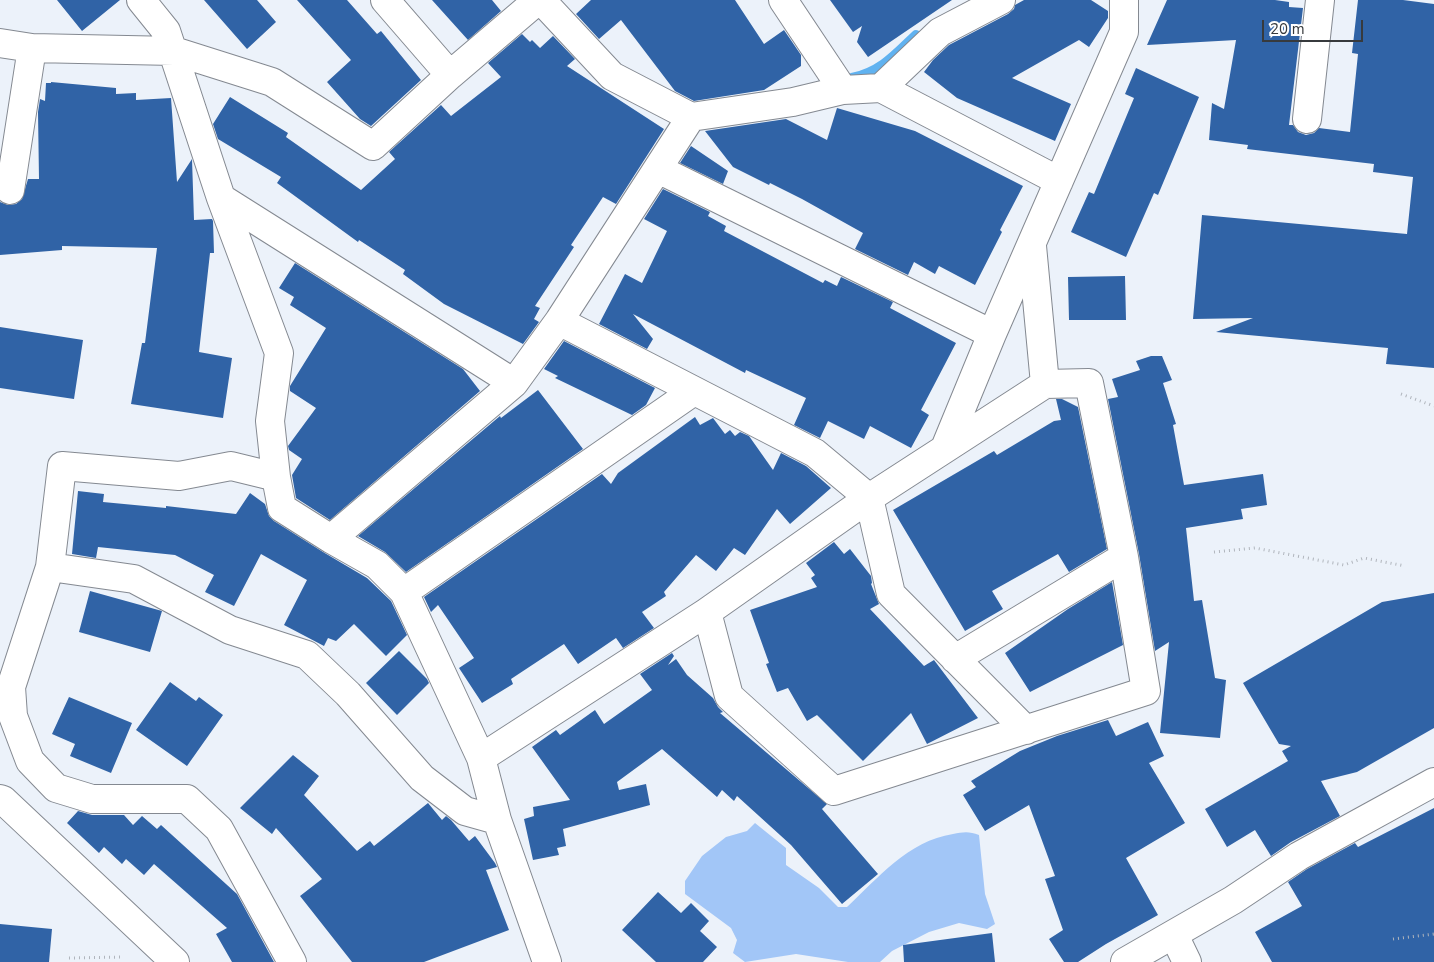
<!DOCTYPE html>
<style>
body{margin:0}
#map{position:relative;width:1434px;height:962px;overflow:hidden;background:#ecf2fa;font-family:"Nunito Sans",sans-serif}
canvas{display:block}
.scale{position:absolute;left:1262px;top:20px;width:101px;height:22px;box-sizing:border-box;border:2px solid #373a3d;border-top:0;padding-left:6px;font-size:15px;line-height:18px;white-space:nowrap;color:#373a3d;-webkit-text-stroke:4px #fff;paint-order:stroke}
</style>
<div id="map">
<canvas width="1434" height="962"></canvas>
<div class="scale">20 m</div>
</div>
<script>
const ctx = document.querySelector('canvas').getContext('2d');
ctx.lineJoin = 'round';
function paint(path, color) {
  ctx.fillStyle = color;
  ctx.fill(path, 'evenodd');
}
function trace(path, color, width, dash) {
  ctx.strokeStyle = color;
  ctx.lineWidth = width;
  ctx.lineCap = dash ? 'butt' : 'round';
  ctx.setLineDash(dash || []);
  ctx.stroke(path);
}
const green = new Path2D(`
 M 755,823 L 786,848 L 786,865 L 819,888 L 838,907 L 847,907 C 878,878 908,841 953,834 C 963,832 969,831 979,835 L 985,894 L 995,924 L 987,929 L 959,923 L 929,932 L 892,951 L 880,962 L 848,962 L 796,954 L 745,962 L 733,953 L 737,940 L 731,928 L 685,894 L 685,881 L 702,856 L 726,837 L 747,831 Z`);
const stream = new Path2D(`
 M 852,78 C 881,72 896,54 916,35`);
const building = new Path2D(`
 M 57,0 L 120,0 L 82,31 Z
 M 204,0 L 257,0 L 276,22 L 247,49 Z
 M 297,0 L 347,0 L 377,34 L 381,31 L 421,80 L 371,126 L 360,119 L 327,82 L 351,60 Z
 M 432,0 L 492,0 L 501,11 L 468,40 Z
 M 591,0 L 735,0 L 764,44 L 784,30 L 801,55 L 801,66 L 764,90 L 694,101 L 675,91 L 621,20 L 599,39 L 576,14 Z
 M 830,0 L 952,0 L 868,57 L 857,42 L 862,26 L 853,32 Z
 M 1024,0 L 1091,0 L 1108,11 L 1108,18 L 1089,47 L 1079,40 L 1012,78 L 1071,104 L 1055,141 L 957,98 L 924,72 L 933,60 L 949,45 L 1008,14 L 1014,9 L 1015,5 Z
 M 1167,0 L 1275,0 L 1289,2 L 1289,7 L 1303,8 L 1289,125 L 1293,125 L 1298,132 L 1306,135 L 1314,133 L 1319,128 L 1350,132 L 1358,54 L 1352,53 L 1358,0 L 1403,0 L 1434,4 L 1434,368 L 1386,364 L 1388,348 L 1216,332 L 1253,318 L 1193,319 L 1202,215 L 1407,234 L 1413,177 L 1373,172 L 1374,164 L 1247,149 L 1248,145 L 1209,140 L 1212,103 L 1224,109 L 1236,40 L 1147,45 Z
 M 522,34 L 530,42 L 532,40 L 540,48 L 553,36 L 575,59 L 567,66 L 664,129 L 616,204 L 603,197 L 571,245 L 574,247 L 535,306 L 540,308 L 534,319 L 539,322 L 523,344 L 444,304 L 403,274 L 405,270 L 359,240 L 358,242 L 277,183 L 281,177 L 218,139 L 213,124 L 230,97 L 288,133 L 286,137 L 361,190 L 395,159 L 389,152 L 441,105 L 451,116 L 501,77 L 488,63 Z
 M 1136,68 L 1199,97 L 1158,195 L 1154,193 L 1126,257 L 1071,232 L 1089,192 L 1094,194 L 1134,98 L 1125,94 Z
 M 51,82 L 116,88 L 116,94 L 136,93 L 136,100 L 171,98 L 177,182 L 192,159 L 194,220 L 212,219 L 213,221 L 214,253 L 210,253 L 199,352 L 232,358 L 223,418 L 131,404 L 142,343 L 145,343 L 157,248 L 62,246 L 62,250 L 0,255 L 0,202 L 8,205 L 16,204 L 22,199 L 28,179 L 39,179 L 38,112 L 40,99 L 45,101 L 46,83 L 51,83 Z
 M 837,108 L 915,131 L 1023,186 L 1000,230 L 1002,232 L 975,285 L 939,266 L 935,274 L 914,262 L 908,275 L 855,249 L 863,233 L 802,199 L 770,183 L 769,185 L 733,167 L 705,131 L 786,119 L 827,140 Z
 M 691,146 L 728,171 L 723,184 L 680,163 Z
 M 663,189 L 710,212 L 708,216 L 726,226 L 724,231 L 823,283 L 825,280 L 837,286 L 841,277 L 893,302 L 890,308 L 956,343 L 921,410 L 929,415 L 911,448 L 870,426 L 864,439 L 828,421 L 820,438 L 794,425 L 806,398 L 746,370 L 745,373 L 633,314 L 653,339 L 647,349 L 599,324 L 625,274 L 642,283 L 667,231 L 644,219 Z
 M 295,263 L 463,369 L 480,391 L 330,520 L 296,498 L 292,475 L 302,459 L 289,450 L 288,446 L 316,408 L 290,391 L 290,386 L 326,328 L 290,305 L 294,297 L 279,288 Z
 M 1125,276 L 1126,320 L 1069,320 L 1068,277 Z
 M 0,327 L 83,340 L 74,399 L 0,388 Z
 M 564,341 L 655,388 L 646,405 L 632,415 L 555,378 L 558,376 L 544,369 Z
 M 1151,356 L 1162,356 L 1172,380 L 1163,383 L 1176,424 L 1173,425 L 1184,485 L 1263,474 L 1267,505 L 1241,509 L 1243,519 L 1186,528 L 1194,601 L 1202,600 L 1215,678 L 1226,680 L 1220,738 L 1160,733 L 1169,642 L 1155,651 L 1139,554 L 1108,399 L 1118,397 L 1112,379 L 1140,370 L 1136,361 Z
 M 538,390 L 583,449 L 406,572 L 385,552 L 358,536 L 500,416 L 501,418 Z
 M 1056,399 L 1062,399 L 1078,407 L 1107,549 L 1069,572 L 1058,554 L 992,591 L 1003,609 L 965,631 L 893,510 L 994,451 L 997,455 L 1054,421 L 1061,420 Z
 M 695,417 L 700,425 L 713,418 L 725,434 L 730,430 L 735,436 L 740,432 L 749,436 L 773,470 L 781,453 L 806,466 L 831,488 L 790,524 L 777,509 L 745,555 L 734,548 L 716,571 L 696,555 L 664,592 L 666,596 L 642,612 L 654,628 L 623,648 L 616,638 L 578,664 L 564,644 L 511,679 L 513,684 L 482,703 L 459,668 L 474,658 L 438,605 L 431,612 L 424,597 L 602,474 L 611,484 L 618,473 Z
 M 78,491 L 104,494 L 103,502 L 166,508 L 166,506 L 236,514 L 250,493 L 265,504 L 269,516 L 274,521 L 323,552 L 367,578 L 391,601 L 407,635 L 386,656 L 354,624 L 336,641 L 328,638 L 324,646 L 284,625 L 307,580 L 261,554 L 234,606 L 205,592 L 214,575 L 175,555 L 98,547 L 96,558 L 72,554 Z
 M 834,542 L 844,554 L 850,549 L 871,576 L 872,583 L 871,584 L 879,604 L 870,609 L 924,666 L 934,660 L 978,718 L 927,744 L 911,713 L 863,761 L 817,715 L 807,721 L 788,688 L 777,692 L 766,664 L 769,663 L 750,610 L 817,587 L 811,578 L 815,575 L 806,563 Z
 M 1112,582 L 1123,645 L 1030,692 L 1005,653 L 1068,609 Z
 M 90,591 L 162,611 L 150,652 L 79,632 Z
 M 1434,593 L 1434,728 L 1357,772 L 1321,781 L 1340,816 L 1291,842 L 1271,856 L 1255,830 L 1227,847 L 1205,809 L 1288,761 L 1282,751 L 1291,746 L 1279,744 L 1243,683 L 1382,602 Z
 M 399,651 L 427,679 L 429,683 L 397,715 L 366,683 Z
 M 672,653 L 674,656 L 668,665 L 676,659 L 687,675 L 713,698 L 718,707 L 723,712 L 720,713 L 827,804 L 822,809 L 878,874 L 842,904 L 791,845 L 737,796 L 734,801 L 722,790 L 717,797 L 662,749 L 617,782 L 619,790 L 646,784 L 650,805 L 563,829 L 566,846 L 557,848 L 559,855 L 533,860 L 524,819 L 534,816 L 533,807 L 570,800 L 532,747 L 556,730 L 560,735 L 595,710 L 604,724 L 652,690 L 640,674 Z
 M 170,682 L 196,701 L 199,697 L 223,715 L 187,766 L 136,730 Z
 M 69,697 L 132,723 L 111,773 L 70,756 L 75,744 L 52,734 Z
 M 1108,720 L 1116,736 L 1148,722 L 1164,756 L 1149,763 L 1185,823 L 1126,858 L 1158,915 L 1106,944 L 1078,962 L 1064,962 L 1049,939 L 1063,930 L 1045,879 L 1055,876 L 1029,805 L 985,831 L 963,795 L 976,787 L 971,781 L 1020,751 L 1057,736 Z
 M 293,755 L 319,776 L 304,795 L 357,851 L 370,841 L 374,846 L 428,803 L 442,820 L 446,816 L 451,820 L 469,841 L 475,836 L 495,863 L 497,867 L 486,870 L 509,930 L 424,962 L 352,962 L 300,896 L 322,879 L 276,828 L 272,834 L 240,808 Z
 M 1434,808 L 1434,962 L 1272,962 L 1255,932 L 1302,906 L 1288,882 L 1307,869 L 1355,843 L 1358,847 Z
 M 78,811 L 92,815 L 124,815 L 133,825 L 142,816 L 157,829 L 161,825 L 237,894 L 274,962 L 232,962 L 216,934 L 227,928 L 154,864 L 144,875 L 126,859 L 122,864 L 104,847 L 99,853 L 67,823 Z
 M 658,892 L 681,913 L 691,903 L 709,921 L 700,931 L 717,947 L 703,962 L 656,962 L 622,930 Z
 M 0,924 L 52,929 L 49,962 L 0,962 Z
 M 992,933 L 995,962 L 904,962 L 903,945 Z`);
const path = new Path2D(`
 M 1401,394 L 1434,406
 M 1214,552 L 1255,548 L 1344,565 L 1364,558 L 1405,566
 M 1393,939 L 1434,934
 M 69,958 L 123,957`);
const minor = new Path2D(`
 M 141,0 L 166,31 L 221,198 L 279,353 L 270,421 L 276,477 L 282,508 L 331,539 L 377,565 L 404,592 L 481,758 L 497,820 L 547,962
 M 385,0 L 450,75
 M 541,0 L 612,76 L 691,117 L 793,102 L 843,90 L 881,88 L 940,32 L 1001,0
 M 783,0 L 843,90
 M 0,43 L 32,48 L 174,51 L 272,82 L 373,146 L 450,75 L 538,0
 M 881,88 L 1059,181
 M 1307,119 L 1320,0
 M 658,169 L 992,334
 M 10,190 L 32,48
 M 221,198 L 514,383
 M 1032,246 L 1045,384
 M 559,321 L 815,453 L 869,498 L 891,594 L 1026,730
 M 945,448 L 992,334 L 1124,32 L 1124,0
 M 331,539 L 514,383 L 559,321 L 691,117
 M 50,567 L 62,466 L 179,476 L 231,466 L 276,477
 M 404,592 L 694,391
 M 955,659 L 1124,557
 M 481,758 L 707,612 L 869,498 L 1045,384 L 1089,383 L 1124,557 L 1146,691 L 834,791 L 729,696 L 707,612
 M 1174,935 L 1187,962
 M 292,962 L 219,829 L 187,799 L 92,799 L 56,788 L 30,761 L 13,716 L 11,687 L 50,567 L 134,579 L 230,630 L 307,655 L 348,694 L 422,778 L 465,811 L 497,820`);
const tertiary = new Path2D(`
 M 0,799 L 3,800 L 175,962
 M 1125,962 L 1233,900 L 1299,856 L 1434,782`);
paint(green, '#a2c6f7');
trace(stream, '#60b2f0', 10);
paint(building, '#3063a6');
trace(minor, '#848991', 30);
trace(tertiary, '#848991', 30);
trace(path, '#b0b5bc', 3, [1, 4]);
trace(minor, '#fff', 28);
trace(tertiary, '#fff', 28);
</script>
